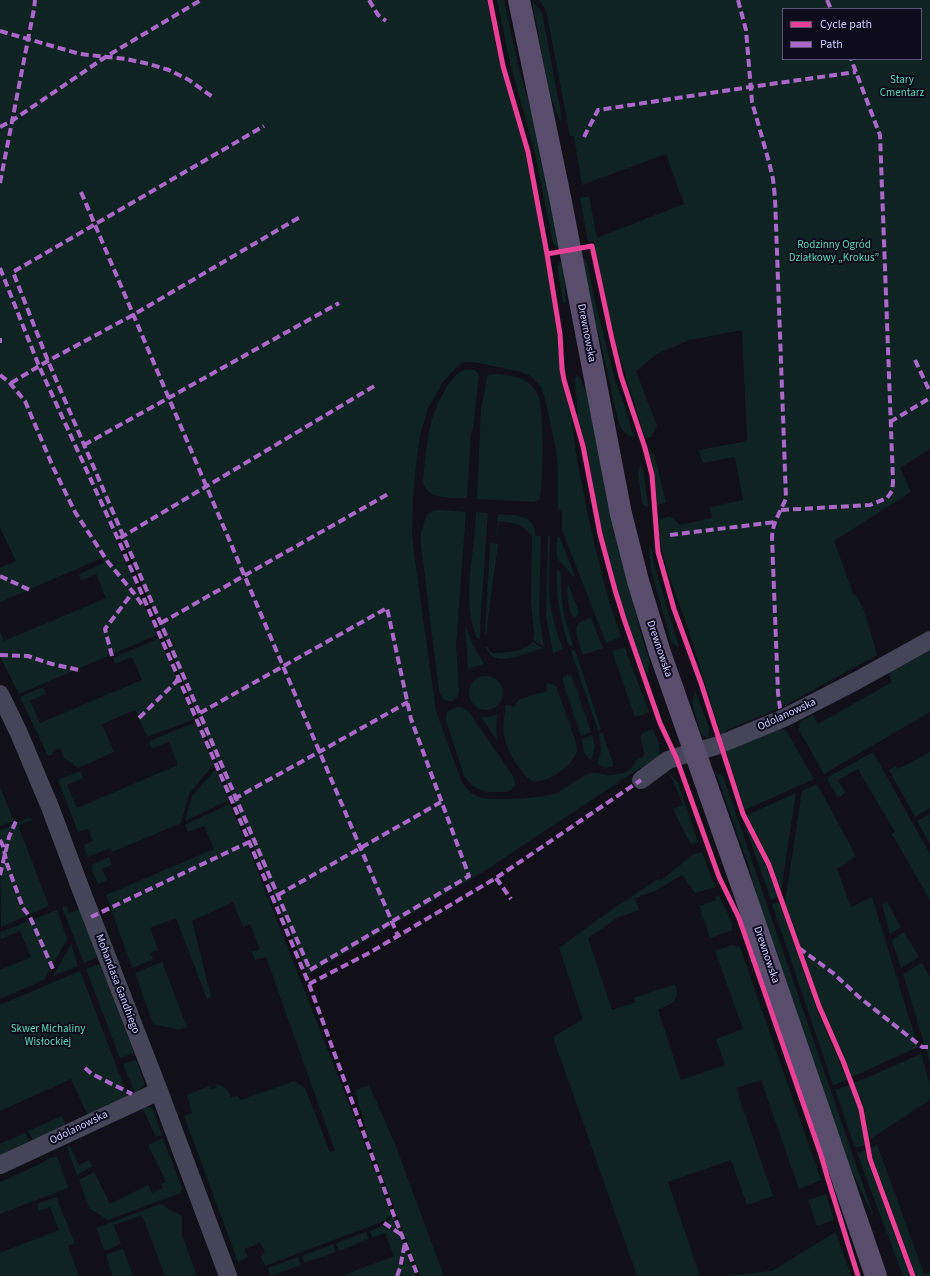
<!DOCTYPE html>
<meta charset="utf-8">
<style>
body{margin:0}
#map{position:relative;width:930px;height:1276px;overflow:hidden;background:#111018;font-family:"Source Sans 3",sans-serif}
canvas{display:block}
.legend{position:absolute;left:782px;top:8px;width:140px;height:52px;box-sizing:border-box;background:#0e0c1c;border:1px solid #5b5776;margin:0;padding:5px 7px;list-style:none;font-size:12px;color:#cec8fe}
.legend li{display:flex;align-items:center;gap:8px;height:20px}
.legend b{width:20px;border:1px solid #5b5776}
</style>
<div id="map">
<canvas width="930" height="1276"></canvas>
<ul class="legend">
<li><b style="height:5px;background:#ea4096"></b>Cycle path</li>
<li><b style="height:5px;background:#ac68c9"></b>Path</li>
</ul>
</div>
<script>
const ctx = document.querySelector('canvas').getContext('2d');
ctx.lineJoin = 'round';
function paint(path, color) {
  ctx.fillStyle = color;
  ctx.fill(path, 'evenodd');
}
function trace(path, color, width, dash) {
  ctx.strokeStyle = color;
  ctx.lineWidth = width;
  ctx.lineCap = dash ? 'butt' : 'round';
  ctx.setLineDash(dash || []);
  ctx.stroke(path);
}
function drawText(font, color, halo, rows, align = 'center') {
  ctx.font = font + ' "Source Sans 3",sans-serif';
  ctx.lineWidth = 4;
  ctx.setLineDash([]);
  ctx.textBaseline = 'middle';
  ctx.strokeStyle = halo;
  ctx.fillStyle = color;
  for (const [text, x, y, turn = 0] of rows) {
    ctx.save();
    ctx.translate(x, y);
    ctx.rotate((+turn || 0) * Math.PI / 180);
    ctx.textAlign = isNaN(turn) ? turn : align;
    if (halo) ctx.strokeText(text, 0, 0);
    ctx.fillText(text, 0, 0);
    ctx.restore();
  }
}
const green = new Path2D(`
 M 0,0 L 487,0 L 495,43 L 525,153 L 544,245 L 556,328 L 561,377 L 572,419 L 574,439 L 577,460 L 591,530 L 608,598 L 621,637 L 606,643 L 562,530 L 562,510 L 558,509 L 558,470 L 556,450 L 545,398 L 541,387 L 531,376 L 518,371 L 473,362 L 465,362 L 456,368 L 443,382 L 428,408 L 420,436 L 416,463 L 413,502 L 412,532 L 414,553 L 436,711 L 461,780 C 465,788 471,794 479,797 C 490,802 543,798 556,793 C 566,789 582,775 591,773 C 596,772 601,774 606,775 L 607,776 L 624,773 L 630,769 L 634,765 L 636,760 L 644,756 C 645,749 640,743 641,735 L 644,732 L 653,729 L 659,744 L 660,756 L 641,769 L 640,768 L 486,870 L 308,975 L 122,537 L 116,540 L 157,635 L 19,694 L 0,656 L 0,632 L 4,641 L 106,598 L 96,574 L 82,580 L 79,574 L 104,563 L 102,558 L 0,602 L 0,568 L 16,561 L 0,528 Z
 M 497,0 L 504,0 L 518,65 L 535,124 L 560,248 L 556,247 L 553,243 L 534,150 L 510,63 Z
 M 539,0 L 930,0 L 930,449 L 900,468 L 911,492 L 834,541 L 853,593 C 865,603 872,639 877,655 L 780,708 L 726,730 L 722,737 C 710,701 699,664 688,629 C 676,591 659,560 659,520 L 670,516 L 680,525 L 712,518 L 710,507 L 743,500 L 735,457 L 703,463 L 699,450 L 747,441 L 742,330 L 689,340 L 657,354 L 636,371 L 657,426 L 651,437 L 645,438 L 615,340 L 593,241 L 588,242 L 580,198 L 589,196 L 597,238 L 684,204 L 666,154 L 582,185 L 574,136 L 570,136 L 546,10 ZM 783,9 L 921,9 L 921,59 L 783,59 Z
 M 532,1 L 542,12 L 562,119 L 560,121 L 549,91 Z
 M 580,258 L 585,259 L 587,263 L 596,305 L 616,383 L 624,404 L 634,437 C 625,435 621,429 618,421 L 602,347 L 589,302 Z
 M 563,261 L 566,302 L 564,303 L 563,302 L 557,268 L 559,263 Z
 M 466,369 L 475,370 L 479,375 L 473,429 L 471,434 L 467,498 C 453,498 426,500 423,482 C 426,448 428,415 448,385 C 453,378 458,372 466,369 Z
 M 494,374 C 507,375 524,376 533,387 C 539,394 540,402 541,410 C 543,423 544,490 539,499 L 534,502 L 477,499 L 481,410 L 487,377 L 489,375 Z
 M 577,375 L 580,377 L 587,395 L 622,559 L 642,638 L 650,662 L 648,673 L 645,674 L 621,604 L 609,561 L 598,515 L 587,449 L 578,419 L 575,379 Z
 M 654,453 L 666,502 L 658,505 L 653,470 L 649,454 Z
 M 641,463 L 644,475 L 648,507 L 645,506 L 642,503 L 638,474 Z
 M 441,510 L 466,512 L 456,646 L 459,691 C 458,700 450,704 443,699 L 439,691 L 421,545 L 421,530 L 423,529 C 425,516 427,510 441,510 Z
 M 476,512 L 488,513 L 480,629 L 480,639 L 477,638 C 461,601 475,552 476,512 Z
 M 498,514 C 516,516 534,513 536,536 L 541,536 L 539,614 L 544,647 L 533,640 L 534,633 L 531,602 L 532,538 C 526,524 513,523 499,521 L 497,541 Z
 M 548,536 L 550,536 C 550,560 547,584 551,608 C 553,622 558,635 563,649 L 553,653 L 546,616 Z
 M 558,536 L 560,538 L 575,576 L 573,577 C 569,569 565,568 560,562 C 554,556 557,543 558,536 Z
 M 490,543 L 498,544 L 486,634 L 485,634 Z
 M 649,547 L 651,547 L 655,568 L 679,647 L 678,648 L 671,641 L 651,570 Z
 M 557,569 C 563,573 560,582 561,589 C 562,609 567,627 573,645 L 569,646 C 560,619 556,597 557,569 Z
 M 568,584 L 579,612 L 578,615 L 576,617 L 572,616 C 568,607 566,593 568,584 Z
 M 591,617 L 603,648 L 583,655 C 581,647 572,630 579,623 C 582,621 588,619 591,617 Z
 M 465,624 L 473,645 L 484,664 L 468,669 Z
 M 159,638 L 195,719 L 147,737 L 135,710 L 102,724 L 114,752 L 78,768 L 64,758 L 60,748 L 52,752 L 53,754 L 48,756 L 20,697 L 43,687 L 46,694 L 30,700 L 40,723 L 142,680 L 132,657 L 115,664 L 113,658 Z
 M 532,642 L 543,648 C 531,652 504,663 494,657 C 489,655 488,651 486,647 L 488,647 C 489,649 489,651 491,652 C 496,655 520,651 525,648 C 528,647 530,644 532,642 Z
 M 625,647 L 627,653 L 626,654 L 627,656 L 628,656 L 649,712 L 635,717 L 612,651 Z
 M 575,650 L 601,729 L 598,730 L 571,651 Z
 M 930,651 L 930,712 L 824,774 L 799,730 L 800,722 L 813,715 L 818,724 L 892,682 L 888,672 Z
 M 568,675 L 571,676 L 573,679 L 591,732 L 581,736 L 563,682 L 563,677 Z
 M469 693a17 17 0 1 1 34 0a17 17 0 1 1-34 0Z
 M 549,683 L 556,686 L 558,692 C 563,704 567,717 571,729 C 574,736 577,743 577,750 C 576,764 546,785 533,781 C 526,779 522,771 518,766 C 503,743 501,732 506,705 L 509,705 L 513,707 L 520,699 L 547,691 L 546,684 Z
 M 695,692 L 696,693 L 709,728 L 708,739 L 705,737 L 701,733 L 692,703 Z
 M 457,707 L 462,707 L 469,712 L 513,776 L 515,781 L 515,785 L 511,790 L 507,792 L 486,792 L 474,787 L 468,781 L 464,776 L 446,720 L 447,712 Z
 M 497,714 L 496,728 L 497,740 L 481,717 L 490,717 Z
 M 196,722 L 214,764 L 189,794 L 181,823 L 112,852 L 110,848 L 88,857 L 84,845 L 93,841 L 88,829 L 78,832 L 58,780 L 80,771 L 83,778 L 67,785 L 77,808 L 178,765 L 169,742 L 152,748 L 149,741 Z
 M 782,729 L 787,732 L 814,779 L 745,810 L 726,751 L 776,730 Z
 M 602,732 L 614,766 L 605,768 L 598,764 L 601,750 L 599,734 Z
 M 592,735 L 595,747 L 591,761 L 584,753 L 582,739 Z
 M 873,752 L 930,854 L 930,900 L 892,834 L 895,832 L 858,769 L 838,780 L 845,793 L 840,797 L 837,796 L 827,779 L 828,777 Z
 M 930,752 L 930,808 L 915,817 L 889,770 L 896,766 L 898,769 Z
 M 216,769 L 229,800 L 185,821 L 192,796 Z
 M 667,771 L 678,783 L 698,842 L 691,845 L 673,809 L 683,805 L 673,780 Z
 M 720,774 L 723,776 L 873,1214 L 872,1214 L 845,1156 L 762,915 L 749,867 L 717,775 Z
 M 817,784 L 856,856 L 837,869 L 851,907 L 872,897 L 918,1047 L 852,1077 L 821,1005 L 785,902 L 802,791 Z
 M 0,787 L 14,821 L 0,826 Z
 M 796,793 L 781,890 L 763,847 L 747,815 Z
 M 230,804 L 253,859 L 392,1214 L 384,1221 L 265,1266 L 261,1257 L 265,1252 L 260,1243 L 245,1249 L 248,1257 L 238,1262 L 184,1116 L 192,1113 L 187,1095 L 210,1086 L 211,1090 L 217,1087 L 216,1084 C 225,1086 228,1089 231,1097 L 238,1096 L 241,1100 L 294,1081 L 305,1088 L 330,1152 L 335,1151 L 266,957 L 255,960 L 252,952 L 260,949 L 250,924 L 243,927 L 233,902 L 192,921 L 211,997 L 207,999 L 176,918 L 150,928 L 158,950 L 150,953 L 153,959 L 132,968 L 106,895 L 214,849 L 204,826 L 188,832 L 185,826 L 186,824 Z
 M 930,814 L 929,822 L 930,824 L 930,844 L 917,821 Z
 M 31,817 L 32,820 L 18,825 L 49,906 L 1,927 L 0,830 Z
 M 742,817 L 766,866 L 778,897 L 771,900 Z
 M 702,852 L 715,887 L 695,893 L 682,875 L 655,891 L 640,896 L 640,897 L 635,898 L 639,910 L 617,918 L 588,938 L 612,1010 L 636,1002 L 634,998 L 675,984 C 680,1002 673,1003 658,1010 L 681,1080 L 725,1065 L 716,1039 L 743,1029 L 715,951 L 732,945 L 740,947 L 821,1180 L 799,1189 L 761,1080 L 736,1088 L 773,1196 L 747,1205 L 731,1160 L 668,1182 L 700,1276 L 637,1276 L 553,1037 L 583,1019 L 559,948 L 611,910 L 658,879 L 660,881 L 694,854 Z
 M 109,857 L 112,865 L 102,869 L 107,880 L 98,884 L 91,867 L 93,864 Z
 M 719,895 L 732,923 L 732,930 L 730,931 L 710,938 L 699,906 L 716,900 L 715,897 Z
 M 779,902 L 816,1007 L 847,1080 L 833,1085 L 772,904 Z
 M 887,902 L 901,927 L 890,934 L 882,905 Z
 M 66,906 L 69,913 L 80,909 L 98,957 L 84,963 L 62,907 Z
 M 57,910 L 67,939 L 44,980 L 0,999 L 0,970 L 31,957 L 20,931 L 1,939 L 0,932 Z
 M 904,932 L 919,957 L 901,968 L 892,940 Z
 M 71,944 L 78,966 L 53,976 Z
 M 162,962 L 187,1027 L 179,1030 L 153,1024 L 135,973 Z
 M 922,963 L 930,977 L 930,1063 L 903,974 Z
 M 100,964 L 134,1053 L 120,1058 L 86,969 Z
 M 80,971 L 128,1097 L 88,1116 L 71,1079 L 0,1111 L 0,1005 Z
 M 921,1054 L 930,1085 L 930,1100 L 869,1140 L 864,1108 L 854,1083 Z
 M 136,1060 L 144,1082 L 144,1086 L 135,1093 L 123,1064 Z
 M 369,1085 L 395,1144 L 444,1276 L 420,1276 L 369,1141 L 355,1090 Z
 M 849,1085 L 861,1116 L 865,1145 L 855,1148 L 835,1090 Z
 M 146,1106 L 153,1109 L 162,1135 L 156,1137 L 142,1107 Z
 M 62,1116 L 66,1125 L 33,1140 L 28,1131 Z
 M 25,1133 L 29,1141 L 0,1155 L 0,1144 Z
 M 163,1138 L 182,1188 L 181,1193 L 108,1220 L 89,1208 L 79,1180 L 94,1172 L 110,1204 L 148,1185 L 152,1193 L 163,1188 L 161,1184 L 166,1182 L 148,1145 Z
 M 877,1144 L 924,1274 L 930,1272 L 930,1276 L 916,1276 L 873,1159 L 870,1148 Z
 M 69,1145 L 79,1165 L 89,1160 L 92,1166 L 77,1175 L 67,1148 Z
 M 866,1150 L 867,1159 L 910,1276 L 903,1276 C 888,1235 872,1194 857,1153 Z
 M 56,1157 L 59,1161 L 68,1188 L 0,1214 L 0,1182 L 40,1164 L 50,1158 Z
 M 826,1194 L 834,1220 L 817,1226 L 808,1200 Z
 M 56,1197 L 75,1243 L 68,1246 L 79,1276 L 0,1276 L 0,1253 L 59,1230 L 50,1207 L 39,1211 L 37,1204 Z
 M 160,1204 L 182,1216 L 182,1235 L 197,1276 L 165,1276 L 142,1215 L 114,1225 L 121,1244 L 105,1251 L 96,1228 Z
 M 393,1215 L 416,1276 L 342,1276 L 394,1256 L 385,1233 L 372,1238 L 370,1231 C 380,1227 387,1224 393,1215 Z
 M 366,1232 L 369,1239 L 339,1251 L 336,1243 Z
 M 834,1233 L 836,1233 L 851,1276 L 723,1276 L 772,1271 Z
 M 333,1244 L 336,1252 L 304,1263 L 302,1256 Z
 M 123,1248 L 133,1276 L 113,1276 L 106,1255 Z
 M 298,1257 L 301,1265 L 271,1276 L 268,1268 Z`);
const minor = new Path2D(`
 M 0,694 L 18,731 L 50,807 L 83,895 L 159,1091 L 228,1276
 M 641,780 L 668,760 L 683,755 L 716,746 L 784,718 L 856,681 L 930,640
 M 0,1165 L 159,1091`);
const major = new Path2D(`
 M 519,0 L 560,197 L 621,514 L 638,581 L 660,653 L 741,883 L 876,1276`);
const quiet = new Path2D(`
 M 369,0 L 378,15 L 386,21
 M 738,0 L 746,30 L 752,102 L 769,162 L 773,179 L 775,198 L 786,498 C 781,511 772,523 772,538 L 778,693 L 780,708 L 784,718
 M 827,0 L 831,9
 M 0,31 L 80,54 L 126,59 L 149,64 L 169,70 L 189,80 L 214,98
 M 0,127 L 13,120 L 107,56 L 201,0
 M 584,137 L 598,110 L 750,87 L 856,72
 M 0,183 L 34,9 L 35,0
 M 81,192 L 398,936
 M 0,268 L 39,366 L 118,539 L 232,801 L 309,984 L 393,1213 L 418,1276
 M 0,338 L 0,343
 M 915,360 L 930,392
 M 0,375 L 9,382 L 25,401 L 53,467 L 75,512 L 108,562 L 133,592 L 143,606
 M 11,383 L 46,362 L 133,315 L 300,217
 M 890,422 L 930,398
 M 84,445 L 339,303
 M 781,510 L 870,505 L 887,498 L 892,491 L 893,482 L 880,135 L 851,59
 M 670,535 L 775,522
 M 120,538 L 376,385
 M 0,576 L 32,591
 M 161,623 L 388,494
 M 0,655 L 28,656 L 52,664 L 79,670
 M 112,656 L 105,629 L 133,592
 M 200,713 L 387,608 L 411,719 L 469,876 L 310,970 L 48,361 L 13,272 L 264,126
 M 139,718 L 176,682 L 178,678
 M 234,799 L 319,752 L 408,702
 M 0,840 L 3,846 L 7,864 L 23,908 L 30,917 L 53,969
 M 0,875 L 9,837 L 16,821
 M 496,878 L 511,899
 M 278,895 L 441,802
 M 91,917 L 249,842
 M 799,948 L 833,973 L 859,997 L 922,1047 L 930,1047
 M 309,984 L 369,953 L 496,878 L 641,780
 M 85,1068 L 92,1074 L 132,1094
 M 384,1223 L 402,1235
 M 397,1276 L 400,1268 L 405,1243`);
const cycleway = new Path2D(`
 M 490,0 L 503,66 L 528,152 L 547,254 L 560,334 L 562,369 L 564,380 L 583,446 L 600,534 L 615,590 L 624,619 L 660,723 L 676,757 L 719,877 L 739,918 L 821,1155 L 827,1176 L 858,1276
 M 547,254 L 592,246 L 612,339 L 621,376 L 645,448 L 652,475 L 658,552 L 674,609 L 701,683 L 743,814 L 769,865 L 819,1006 L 843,1061 L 861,1109 L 870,1159 L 913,1276`);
const parkNames = [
 ["Stary",902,81],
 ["Cmentarz",902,94],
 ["Rodzinny Ogród",834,246],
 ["Działkowy „Krokus”",834,259],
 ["Skwer Michaliny",48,1030],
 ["Wisłockiej",48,1043]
];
const streetNames = [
 ["Drewnowska",586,333,79],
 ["Drewnowska",659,649,71],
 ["Odolanowska",787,715,-25],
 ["Drewnowska",766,955,71],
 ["Mohandasa Gandhiego",117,984,69],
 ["Odolanowska",79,1128,-26]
];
paint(green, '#0f2323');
trace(minor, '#454459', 18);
trace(major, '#584d6b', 22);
trace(quiet, '#ac68c9', 4, [8, 4]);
trace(cycleway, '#ea4096', 5);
drawText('11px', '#58dab8', '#0e0c1c', parkNames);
drawText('11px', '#cec8fe', '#0e0c1c', streetNames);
</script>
